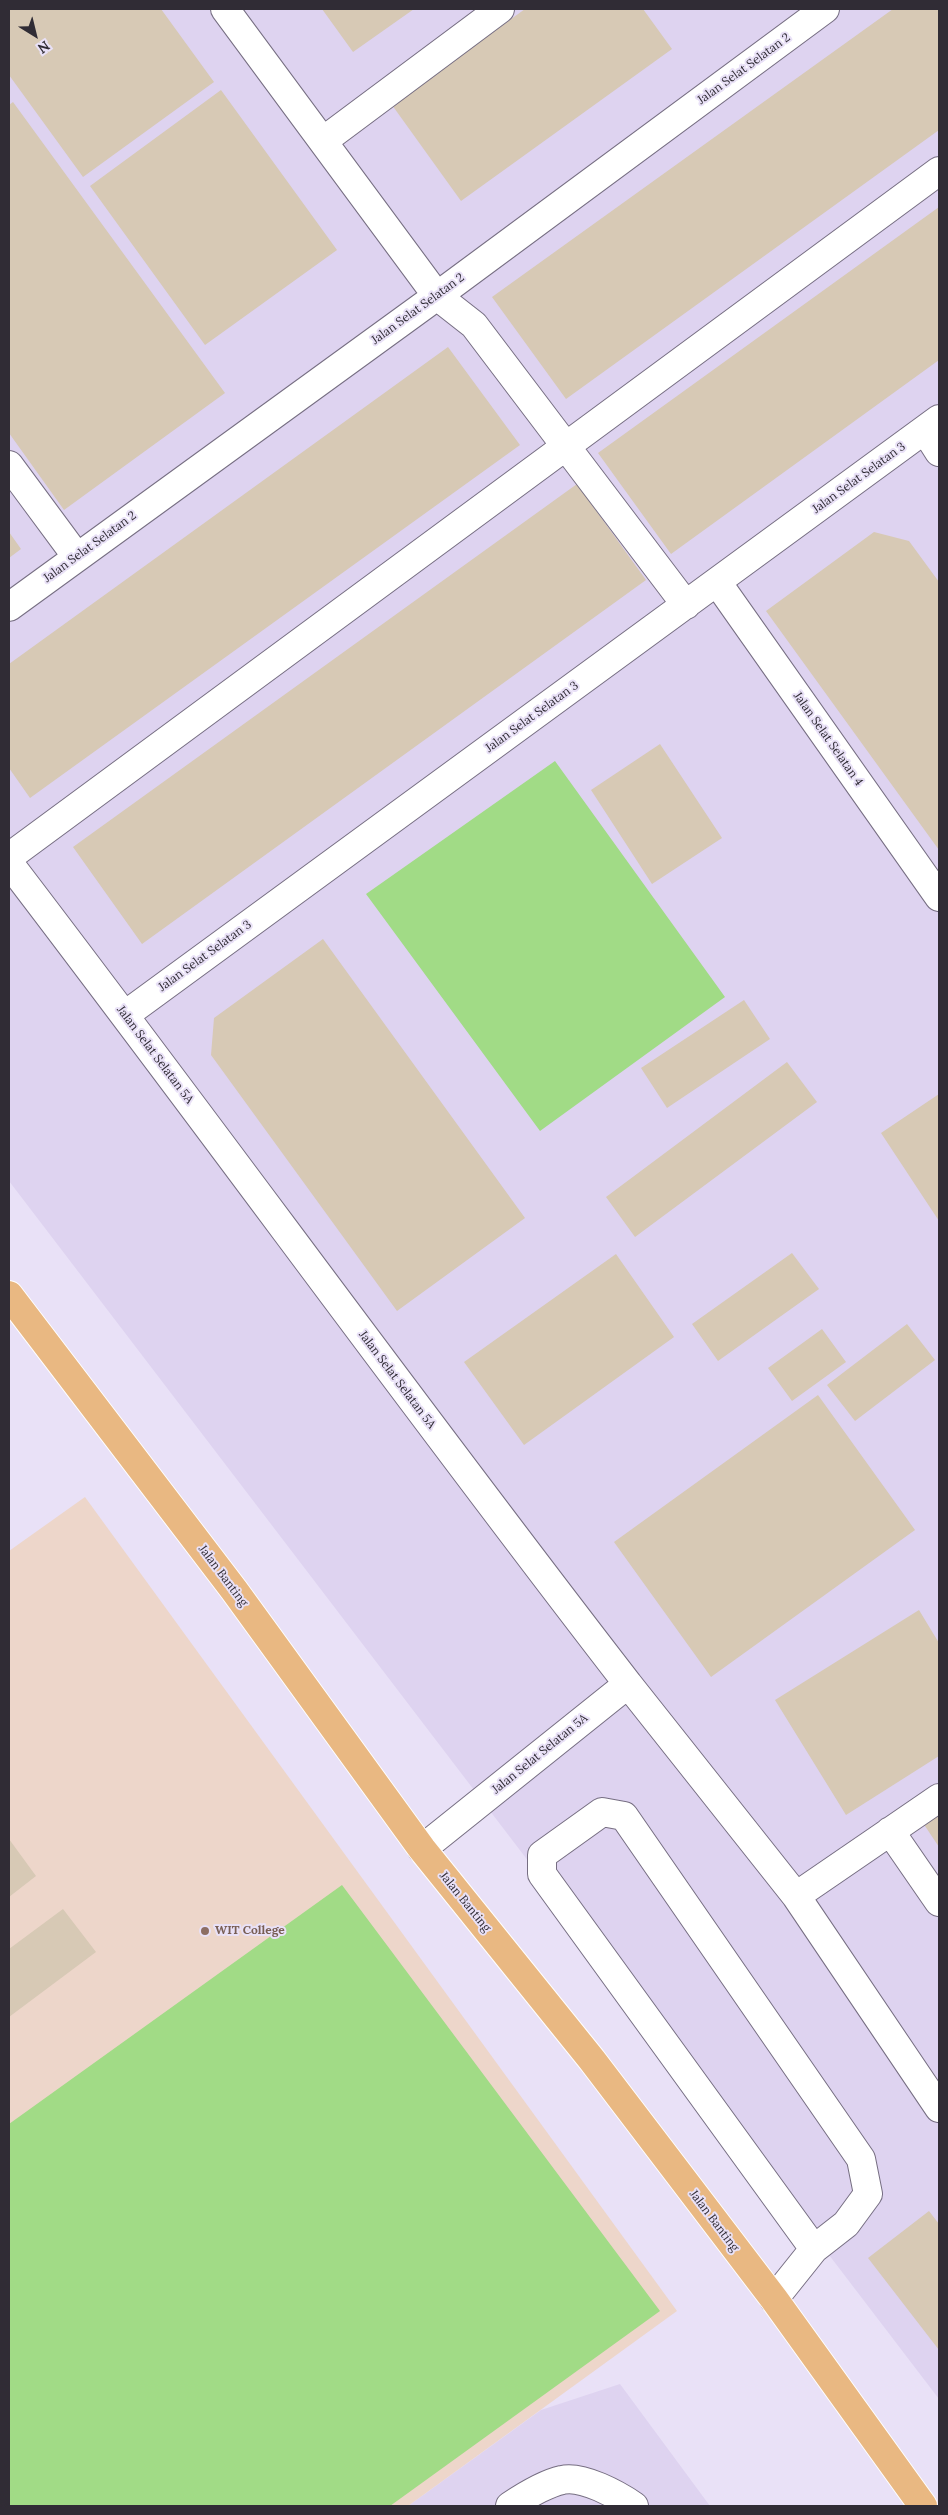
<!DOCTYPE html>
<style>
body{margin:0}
#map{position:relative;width:948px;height:2515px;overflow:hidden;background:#e9e1f7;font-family:Lora,serif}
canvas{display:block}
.frame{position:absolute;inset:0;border:10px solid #302c35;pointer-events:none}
.north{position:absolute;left:10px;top:10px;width:50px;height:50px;-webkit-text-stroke:4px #e9e1f7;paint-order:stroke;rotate:144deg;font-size:14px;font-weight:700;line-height:20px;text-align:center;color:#302c35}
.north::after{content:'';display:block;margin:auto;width:18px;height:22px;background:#302c35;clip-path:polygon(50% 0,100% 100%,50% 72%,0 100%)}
</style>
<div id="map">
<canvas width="948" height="2515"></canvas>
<div class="frame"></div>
<div class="north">N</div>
</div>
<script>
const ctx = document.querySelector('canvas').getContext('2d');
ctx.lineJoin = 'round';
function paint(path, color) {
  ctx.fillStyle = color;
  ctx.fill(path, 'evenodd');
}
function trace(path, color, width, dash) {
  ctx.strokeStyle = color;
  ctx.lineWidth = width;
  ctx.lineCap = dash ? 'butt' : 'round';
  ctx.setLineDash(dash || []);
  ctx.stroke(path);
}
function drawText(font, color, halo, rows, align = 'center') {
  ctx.font = font + ' Lora,serif';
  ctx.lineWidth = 4;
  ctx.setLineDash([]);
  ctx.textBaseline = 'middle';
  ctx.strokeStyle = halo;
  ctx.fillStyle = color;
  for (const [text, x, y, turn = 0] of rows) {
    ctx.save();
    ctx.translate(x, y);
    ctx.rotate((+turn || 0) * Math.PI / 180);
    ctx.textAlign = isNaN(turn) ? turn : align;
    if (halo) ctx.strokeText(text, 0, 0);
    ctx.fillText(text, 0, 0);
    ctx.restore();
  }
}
const built = new Path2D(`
 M 9,9 L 939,9 L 939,2399 L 9,1181 Z
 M 620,2384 L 710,2506 L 408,2506 L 541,2410 Z`);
const education = new Path2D(`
 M 85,1497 L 677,2311 L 408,2506 L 9,2506 L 9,1551 Z`);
const green = new Path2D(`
 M 555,761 L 725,997 L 540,1131 L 366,894 Z
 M 342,1885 L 660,2311 L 390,2506 L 9,2506 L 9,2124 Z`);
const building = new Path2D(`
 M 9,9 L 161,9 L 214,82 L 83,177 L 9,75 Z
 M 322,9 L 414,9 L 353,52 Z
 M 525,9 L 643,9 L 672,49 L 461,201 L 392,105 Z
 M 893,9 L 939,9 L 939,130 L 566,399 L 492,297 Z
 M 221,90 L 337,250 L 205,345 L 90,186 Z
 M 13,102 L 225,393 L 64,510 L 9,433 L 9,105 Z
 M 939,207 L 939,360 L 671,554 L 598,453 Z
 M 448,347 L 520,445 L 30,798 L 9,768 L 9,664 Z
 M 577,484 L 646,580 L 142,944 L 73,847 Z
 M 9,532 L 21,549 L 9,558 Z
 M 874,532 L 909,541 L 939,582 L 939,850 L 766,611 Z
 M 660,744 L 722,838 L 652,884 L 591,790 Z
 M 323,939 L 525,1218 L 397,1311 L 211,1055 L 214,1018 Z
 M 744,1000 L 770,1039 L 667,1108 L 641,1068 Z
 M 787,1062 L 817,1102 L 635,1237 L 606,1197 Z
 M 939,1094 L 939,1221 L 881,1133 Z
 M 792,1253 L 819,1289 L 718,1361 L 692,1324 Z
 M 616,1254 L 674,1337 L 524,1445 L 464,1362 Z
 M 907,1324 L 935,1360 L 855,1421 L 827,1385 Z
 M 822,1329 L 846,1362 L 792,1401 L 768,1368 Z
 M 818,1395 L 915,1530 L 711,1677 L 614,1542 Z
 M 919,1610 L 939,1643 L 939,1756 L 846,1815 L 775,1700 Z
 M 939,1812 L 939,1847 L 923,1823 Z
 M 9,1839 L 36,1876 L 9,1897 Z
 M 63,1909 L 96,1952 L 9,2017 L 9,1949 Z
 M 929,2211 L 939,2224 L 939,2350 L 868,2258 Z`);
const minor = new Path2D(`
 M 225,9 L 437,296 L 474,325 L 686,605
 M 323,141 L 500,9
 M 925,430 L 939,452
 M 9,465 L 77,557
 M 717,582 L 939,897
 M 9,607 L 437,296 L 825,9
 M 9,857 L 939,171
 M 9,863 C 217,1135 418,1413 628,1684 L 422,1849
 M 125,1015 L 939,419
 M 628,1684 L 796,1896 L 939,2108
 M 890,1831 L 939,1902
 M 796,1896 L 939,1798
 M 774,2299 L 814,2249 L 846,2224 L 868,2194 L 861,2159 L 624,1816 L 602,1812 L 542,1855 L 542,1874 L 814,2249
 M 510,2506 C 525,2496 544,2484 562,2480 C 582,2475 618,2495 634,2506`);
const major = new Path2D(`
 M 9,1295 L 234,1590 L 422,1849 L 592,2060 L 774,2299 L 923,2506`);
const markers = [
 [205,1931,5,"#8d6e63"]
];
const streetNames = [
 ["Jalan Selat Selatan 2",744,69,-36],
 ["Jalan Selat Selatan 2",418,309,-36],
 ["Jalan Selat Selatan 3",859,478,-36],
 ["Jalan Selat Selatan 2",90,547,-36],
 ["Jalan Selat Selatan 3",532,717,-36],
 ["Jalan Selat Selatan 4",828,739,55],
 ["Jalan Selat Selatan 3",205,956,-36],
 ["Jalan Selat Selatan 5A",155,1055,53],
 ["Jalan Selat Selatan 5A",397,1380,53],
 ["Jalan Banting",223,1576,53],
 ["Jalan Selat Selatan 5A",540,1754,-39],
 ["Jalan Banting",465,1902,51],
 ["Jalan Banting",714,2221,53]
];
const educationNames = [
 ["WIT College",215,1931]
];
paint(built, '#ded3f0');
paint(education, '#edd6ca');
paint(green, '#a1db86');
paint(building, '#d7c9b5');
trace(minor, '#766e82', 30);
trace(major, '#fff', 30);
trace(minor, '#fff', 28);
trace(major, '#e9b882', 28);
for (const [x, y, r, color] of markers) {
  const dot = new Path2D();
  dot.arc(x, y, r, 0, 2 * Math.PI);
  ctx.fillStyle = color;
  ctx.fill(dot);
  trace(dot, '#e9e1f7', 2);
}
drawText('12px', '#302c35', '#e9e1f7', streetNames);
drawText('bold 12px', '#785e54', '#e9e1f7', educationNames, 'left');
</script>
